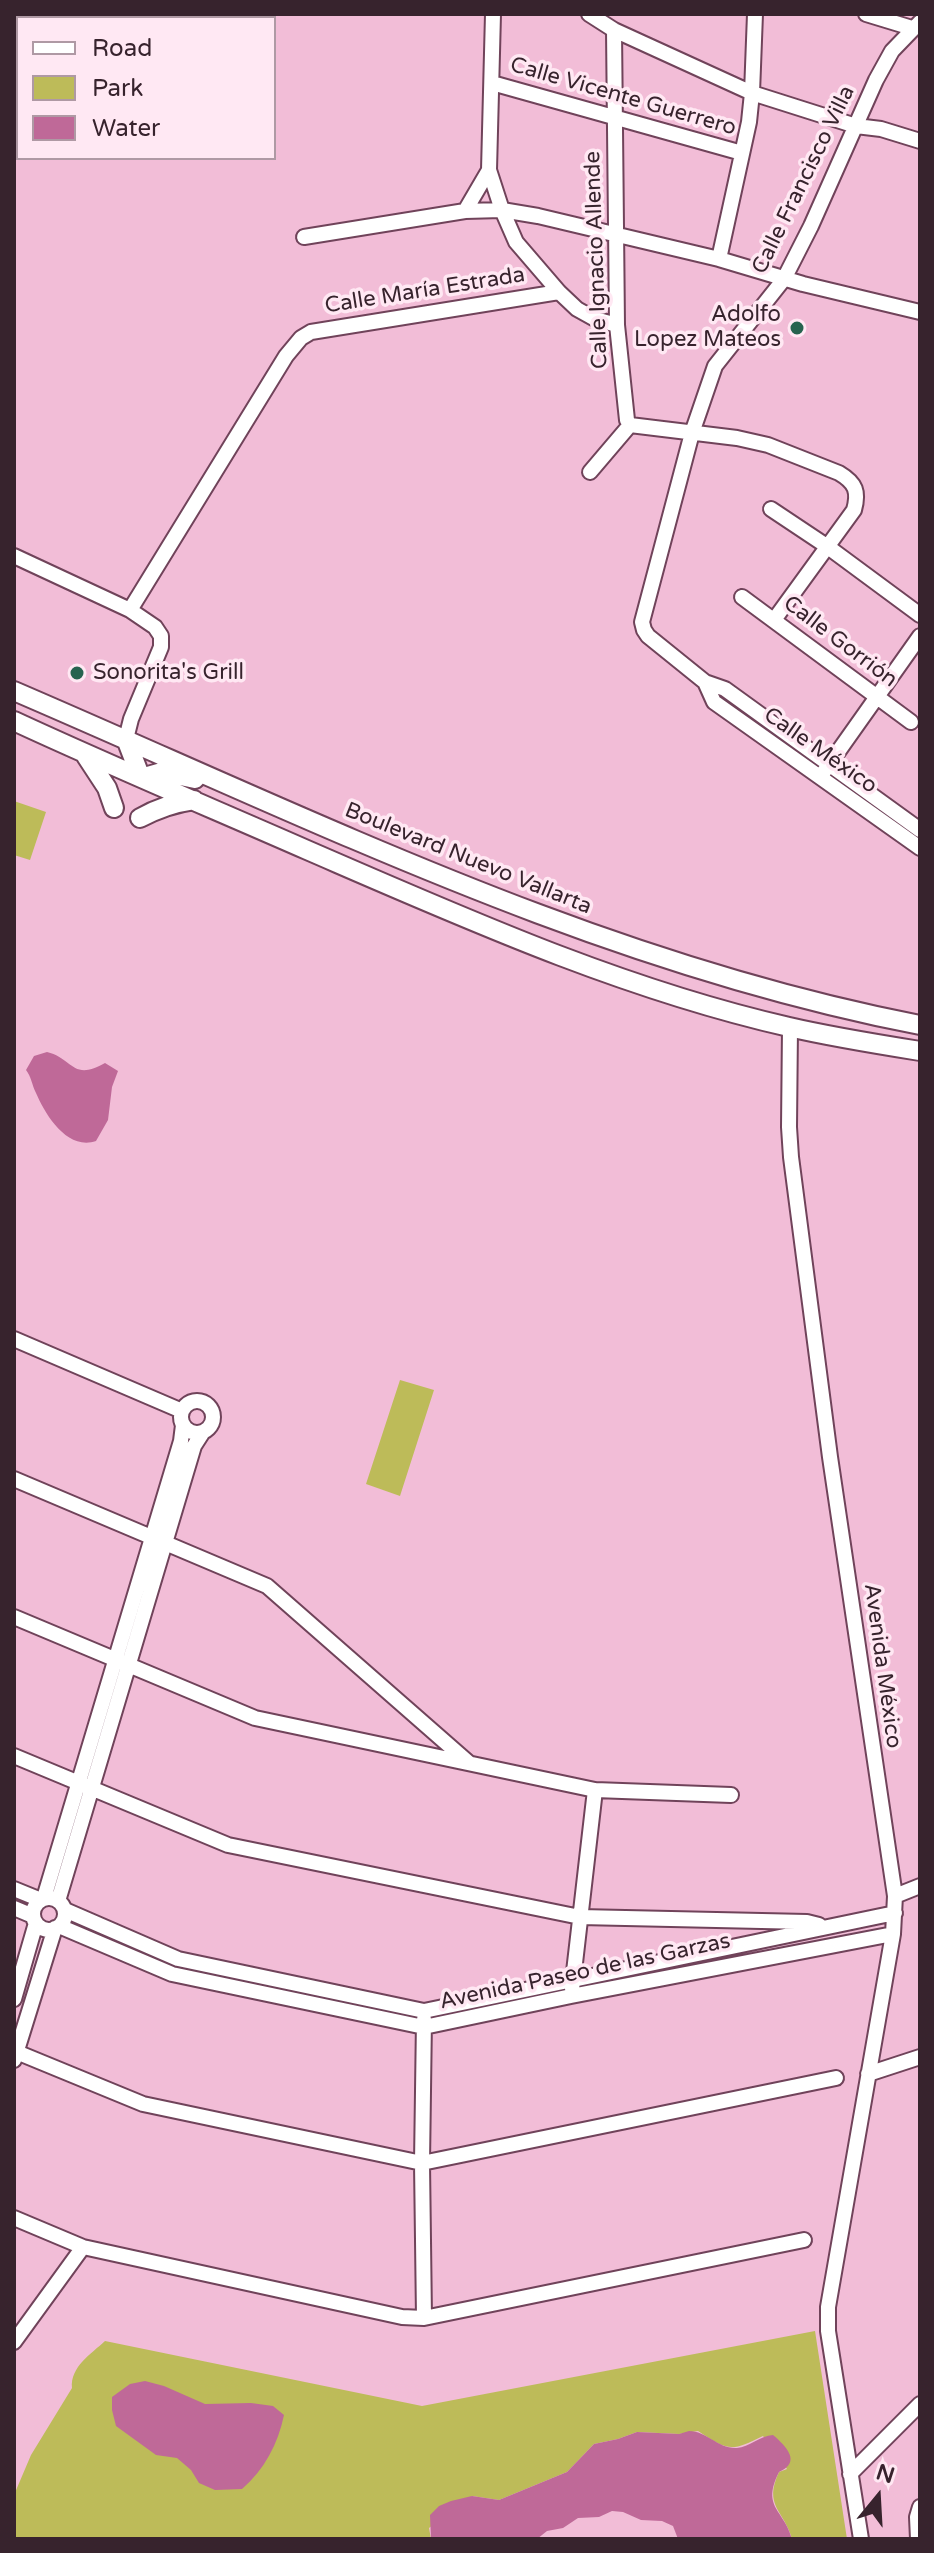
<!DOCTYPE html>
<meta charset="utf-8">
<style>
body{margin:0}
#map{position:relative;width:934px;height:2553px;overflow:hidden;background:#f2bdd7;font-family:"Varela Round",sans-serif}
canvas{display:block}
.frame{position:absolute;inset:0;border:16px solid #37232d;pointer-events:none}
.legend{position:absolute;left:16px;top:16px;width:260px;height:144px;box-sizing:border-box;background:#ffe8f3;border:2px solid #af99a4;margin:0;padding:10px 14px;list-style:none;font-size:24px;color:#37232d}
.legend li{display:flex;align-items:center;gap:16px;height:40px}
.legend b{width:40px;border:2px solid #af99a4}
.north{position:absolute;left:838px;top:2457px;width:80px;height:80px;-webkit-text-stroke:6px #ffe8f3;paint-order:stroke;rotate:18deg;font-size:22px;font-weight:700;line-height:32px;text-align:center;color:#37232d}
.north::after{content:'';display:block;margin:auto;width:28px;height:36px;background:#37232d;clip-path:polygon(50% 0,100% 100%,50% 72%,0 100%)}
</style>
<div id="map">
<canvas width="934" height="2553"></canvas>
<div class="frame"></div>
<ul class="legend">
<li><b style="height:10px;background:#fff"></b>Road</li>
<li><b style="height:22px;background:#bdbb59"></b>Park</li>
<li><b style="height:22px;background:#bf6998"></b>Water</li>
</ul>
<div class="north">N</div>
</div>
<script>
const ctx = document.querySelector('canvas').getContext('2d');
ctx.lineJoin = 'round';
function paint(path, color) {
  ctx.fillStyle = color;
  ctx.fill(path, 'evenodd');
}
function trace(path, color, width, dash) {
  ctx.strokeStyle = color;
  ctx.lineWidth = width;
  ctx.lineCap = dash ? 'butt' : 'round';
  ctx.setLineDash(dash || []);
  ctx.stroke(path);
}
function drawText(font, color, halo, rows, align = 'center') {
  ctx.font = font + ' "Varela Round",sans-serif';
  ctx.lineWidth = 7;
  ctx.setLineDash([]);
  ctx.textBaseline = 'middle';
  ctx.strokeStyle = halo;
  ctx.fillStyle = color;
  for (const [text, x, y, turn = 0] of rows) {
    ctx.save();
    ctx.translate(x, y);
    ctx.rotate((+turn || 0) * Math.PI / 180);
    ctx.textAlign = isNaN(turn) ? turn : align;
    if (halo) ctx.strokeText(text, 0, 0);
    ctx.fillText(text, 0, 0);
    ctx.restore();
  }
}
const green = new Path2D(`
 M 14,801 L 46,812 L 30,860 L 14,855 Z
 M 400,1380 L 434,1390 L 400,1496 L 366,1484 Z
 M 815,2331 L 847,2539 L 792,2539 C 784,2510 763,2506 779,2472 L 787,2469 L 763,2436 C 731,2452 728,2451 698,2431 L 679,2434 L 637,2432 L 618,2439 L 594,2444 L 567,2472 L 499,2500 L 472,2496 L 429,2528 L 431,2539 L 14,2539 L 14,2495 L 31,2455 L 72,2388 C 70,2367 91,2354 105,2341 L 422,2406 Z`);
const water = new Path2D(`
 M 47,1052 C 73,1058 72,1082 105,1063 L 118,1071 L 112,1087 L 108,1120 L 96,1141 C 67,1151 45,1114 36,1093 C 32,1085 31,1076 26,1070 L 34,1056 Z
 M 145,2381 L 164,2386 L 205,2404 L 251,2403 L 273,2406 L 284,2415 C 278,2444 264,2470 242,2489 L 215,2490 L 199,2483 L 191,2470 L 177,2458 L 156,2455 L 116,2426 L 112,2410 L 112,2397 L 130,2384 Z
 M 689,2431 C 707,2431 718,2449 737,2448 C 749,2447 760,2436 773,2435 C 786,2446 802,2462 779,2472 C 761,2508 784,2509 792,2539 L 678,2539 L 673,2526 L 662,2521 L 641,2520 L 623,2512 L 612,2511 L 599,2517 L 578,2518 L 563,2528 L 547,2531 L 537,2539 L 431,2539 L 430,2515 L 439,2506 L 451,2501 L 472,2496 L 499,2500 L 567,2472 L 594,2444 L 618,2439 L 637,2432 L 679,2434 Z`);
const minor = new Path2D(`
 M 493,14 L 489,170 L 502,210 L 516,242 L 559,292 L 577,309 L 595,319 L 617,325
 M 589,14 L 614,30 L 752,93 L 856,126 L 881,129 L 920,141
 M 866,14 L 912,28
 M 920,22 L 892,51 L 876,80 L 811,226 L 784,279 L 715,366 L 692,433 L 642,622 L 644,630 L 648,636 L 705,682 L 725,689 L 920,830
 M 614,30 L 617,325 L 627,420 L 630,425
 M 492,83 L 742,153
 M 465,211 L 489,170
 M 304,237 L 465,211 L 502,210 L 538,216 L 719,259 L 803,284 L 920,312
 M 719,259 L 749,122 L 752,93 L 755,14
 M 630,425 L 737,438 L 768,445 L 839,473 C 856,483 859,492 854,510 L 774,620
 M 590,472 L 630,425
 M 771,509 L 828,547 L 920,615
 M 14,556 L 130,610 L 155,627 L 161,636 L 161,647 L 131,719 L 126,739
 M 742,597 L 911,722
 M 130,610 L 286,356 L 301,338 L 311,332 L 559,292
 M 705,682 L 714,702 L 920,848
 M 823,773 L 920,636
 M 790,1028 L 789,1127 L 791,1157 L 830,1457 L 895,1896 L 893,1934 L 828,2307 L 828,2331 L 861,2539
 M 14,1339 L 182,1411
 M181 1417a16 16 0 1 1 32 0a16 16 0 1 1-32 0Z
 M 14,1479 L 267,1586 L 469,1763
 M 14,1617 L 255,1718 L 595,1790 L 731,1795
 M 14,1756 L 228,1845 L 580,1917 L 807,1922 L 819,1925 L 822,1928
 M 14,1889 L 41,1900
 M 895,1896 L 920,1886
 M 44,1898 L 181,1441 L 183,1425
 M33 1914a16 16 0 1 1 32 0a16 16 0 1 1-32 0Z
 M 58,1901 L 194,1446 L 203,1432
 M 14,1908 L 33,1916
 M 65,1910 L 178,1959 L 424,2011 L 895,1913
 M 59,1926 L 172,1974 L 424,2027 L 571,1996 L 893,1934
 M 572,1989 L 595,1790
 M 14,1999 L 36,1923
 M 14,2051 L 143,2104 L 422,2163 L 836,2078
 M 14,2060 L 55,1928
 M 868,2074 L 920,2057
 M 14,2218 L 83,2247 L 402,2317 L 424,2318 L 804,2240
 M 424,2318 L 422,2163 L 424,2019
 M 14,2342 L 83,2247
 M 850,2474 L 920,2404
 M 918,2539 L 917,2517 L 920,2507`);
const major = new Path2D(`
 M 14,691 C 312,819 599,963 920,1025
 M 14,721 C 111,766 209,807 307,850 C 464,918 622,989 789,1027 C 832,1037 876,1044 920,1051
 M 126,739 L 141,778 L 162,772 L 195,779
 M 86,756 L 107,788 L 114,808
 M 140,818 C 158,808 173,803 194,800`);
const markers = [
 [797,328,8,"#27634f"],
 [77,673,8,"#27634f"]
];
const streetNames = [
 ["Calle Vicente Guerrero",623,97,16],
 ["Calle Francisco Villa",804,180,-64],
 ["Calle Ignacio Allende",597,260,-92],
 ["Calle María Estrada",425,291,-9],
 ["Calle Gorrión",840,642,37],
 ["Calle México",820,751,35],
 ["Boulevard Nuevo Vallarta",468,859,22],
 ["Avenida México",882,1666,82],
 ["Avenida Paseo de las Garzas",585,1972,-12]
];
const poiNames = [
 ["Adolfo",781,315],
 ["Lopez Mateos",781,340],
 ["Sonorita's Grill",93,673,"left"]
];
paint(green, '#bdbb59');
paint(water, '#bf6998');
trace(minor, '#70435a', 18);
trace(major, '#70435a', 22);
trace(minor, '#fff', 14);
trace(major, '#fff', 18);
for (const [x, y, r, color] of markers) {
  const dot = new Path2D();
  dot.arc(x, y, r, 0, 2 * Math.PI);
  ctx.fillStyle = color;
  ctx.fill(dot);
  trace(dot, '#ffe8f3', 3);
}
drawText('22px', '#37232d', '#ffe8f3', streetNames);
drawText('22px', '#37232d', '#ffe8f3', poiNames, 'right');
</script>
